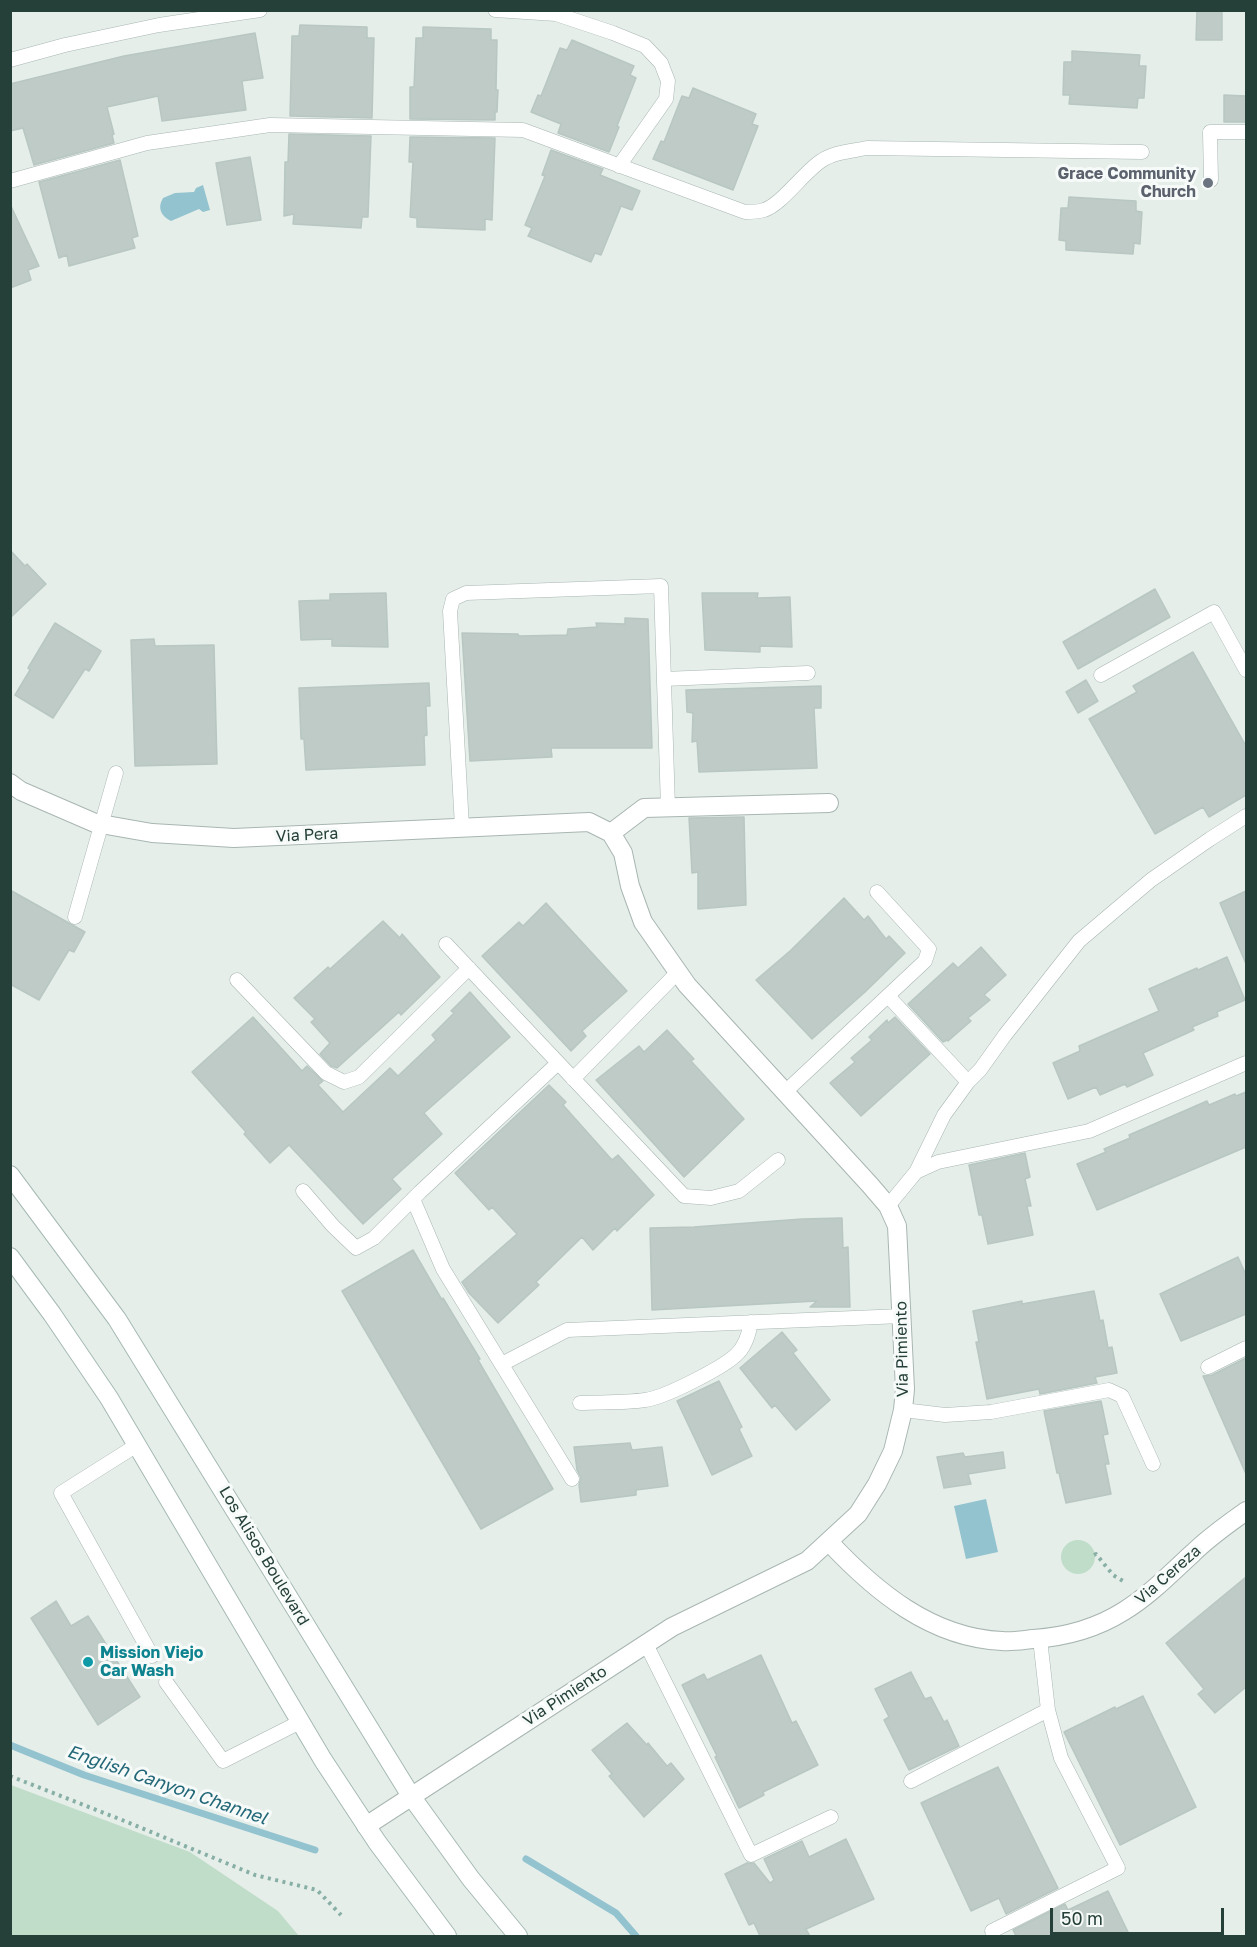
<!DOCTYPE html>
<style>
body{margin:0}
#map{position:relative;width:1257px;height:1947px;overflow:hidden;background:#e6eeea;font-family:"Golos Text",sans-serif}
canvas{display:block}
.frame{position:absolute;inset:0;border:12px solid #253f39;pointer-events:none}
.scale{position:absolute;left:1050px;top:1908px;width:174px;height:27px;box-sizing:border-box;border:3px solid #253f39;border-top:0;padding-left:8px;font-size:18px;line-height:21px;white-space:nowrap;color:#253f39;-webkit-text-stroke:4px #f6faf8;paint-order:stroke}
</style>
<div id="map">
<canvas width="1257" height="1947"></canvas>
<div class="frame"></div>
<div class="scale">50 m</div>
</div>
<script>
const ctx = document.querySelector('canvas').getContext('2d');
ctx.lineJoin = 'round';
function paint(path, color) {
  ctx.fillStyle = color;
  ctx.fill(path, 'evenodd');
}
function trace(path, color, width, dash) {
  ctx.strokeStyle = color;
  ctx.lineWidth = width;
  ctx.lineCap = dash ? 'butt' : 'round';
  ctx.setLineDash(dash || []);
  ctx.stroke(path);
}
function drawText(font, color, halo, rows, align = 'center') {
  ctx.font = font + ' "Golos Text",sans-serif';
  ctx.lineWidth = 6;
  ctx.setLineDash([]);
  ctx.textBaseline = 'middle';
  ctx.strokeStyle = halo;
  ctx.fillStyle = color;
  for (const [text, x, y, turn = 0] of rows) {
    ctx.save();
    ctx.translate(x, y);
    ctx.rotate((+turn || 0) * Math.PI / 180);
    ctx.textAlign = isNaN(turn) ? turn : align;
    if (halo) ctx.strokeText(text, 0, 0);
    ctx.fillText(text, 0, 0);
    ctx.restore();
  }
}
const green = new Path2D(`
 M1061 1557a17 17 0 1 1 34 0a17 17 0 1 1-34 0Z
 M 11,1785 L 190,1852 L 278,1911 L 299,1936 L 11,1936 Z`);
const water = new Path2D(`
 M 203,185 L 210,210 L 203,212 L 199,209 L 171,221 C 161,216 157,208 163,198 L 175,193 L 194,192 L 196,188 Z
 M 986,1499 L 998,1552 L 966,1559 L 954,1506 Z`);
const stream = new Path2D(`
 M 10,1745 L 84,1775 L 315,1850
 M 526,1859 L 616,1913 L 636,1936`);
const building = new Path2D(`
 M 1197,10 L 1222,10 L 1222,40 L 1196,40 Z
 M 300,25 L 367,27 L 367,38 L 374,38 L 372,118 L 290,116 L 292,36 L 299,36 Z
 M 423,27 L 491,29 L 491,40 L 497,40 L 496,90 L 498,90 L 497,112 L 495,112 L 495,120 L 410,119 L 410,87 L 414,87 L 416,38 L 423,38 Z
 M 255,33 L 263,78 L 242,81 L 246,110 L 162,121 L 158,96 L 107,107 L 114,134 L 112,135 L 114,143 L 34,165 L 23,128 L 10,131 L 10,84 L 124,56 Z
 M 572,40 L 634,66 L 630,75 L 636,78 L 617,126 L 619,127 L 609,152 L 558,133 L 561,124 L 531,112 L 538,95 L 541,96 L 560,48 L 567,50 Z
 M 1072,51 L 1140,55 L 1139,66 L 1146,66 L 1144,98 L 1138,98 L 1137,108 L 1069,104 L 1070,95 L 1063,95 L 1064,62 L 1072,62 Z
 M 693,88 L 756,114 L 752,124 L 758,126 L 733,190 L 653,159 L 661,141 L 664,142 L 682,96 L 689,98 Z
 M 1224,95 L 1246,96 L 1246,122 L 1224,122 Z
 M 289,134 L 371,136 L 368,217 L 362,217 L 361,228 L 293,224 L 294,214 L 284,216 L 285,162 L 288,162 Z
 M 410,137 L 495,138 L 492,220 L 485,219 L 485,230 L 417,227 L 417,218 L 410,217 L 413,162 L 409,162 Z
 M 551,150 L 603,169 L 600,175 L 640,191 L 632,210 L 621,206 L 601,255 L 595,253 L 591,262 L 528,236 L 532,228 L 525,225 L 545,176 L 542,175 Z
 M 250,157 L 261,220 L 227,225 L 216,163 Z
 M 120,160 L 138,236 L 132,238 L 135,248 L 69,266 L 67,255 L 59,258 L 39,182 Z
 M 1069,197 L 1136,201 L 1136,211 L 1142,212 L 1140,244 L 1134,243 L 1133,254 L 1066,250 L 1066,241 L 1059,240 L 1061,208 L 1068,208 Z
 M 10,204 L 39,266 L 28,270 L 31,280 L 10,288 Z
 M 10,550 L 25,566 L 27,564 L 46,584 L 10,618 Z
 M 1155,589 L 1170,617 L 1078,669 L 1063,642 Z
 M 386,593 L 388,647 L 332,646 L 332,639 L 301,640 L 299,601 L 330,600 L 330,594 Z
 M 702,593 L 758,593 L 757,598 L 790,597 L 792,647 L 760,646 L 760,652 L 705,650 Z
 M 625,618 L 648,619 L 652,748 L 551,748 L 552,757 L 470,761 L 462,633 L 518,634 L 519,636 L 567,635 L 568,629 L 597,627 L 596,623 L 625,624 Z
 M 55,623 L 101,651 L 89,671 L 85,669 L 53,718 L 15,695 L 30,670 L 28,668 Z
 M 154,639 L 155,646 L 214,645 L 217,764 L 135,766 L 131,640 Z
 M 1193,652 L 1246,746 L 1246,795 L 1209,817 L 1203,807 L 1155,834 L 1089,719 L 1137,692 L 1133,686 Z
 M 1086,680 L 1098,701 L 1078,713 L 1066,692 Z
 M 429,683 L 430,706 L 426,706 L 427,735 L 424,736 L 425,765 L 306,770 L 304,739 L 301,739 L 299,688 Z
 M 821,686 L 821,708 L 814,708 L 817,768 L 699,772 L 697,741 L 692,742 L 693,713 L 687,712 L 686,690 Z
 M 744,817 L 746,905 L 698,909 L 698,872 L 692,873 L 689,818 Z
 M 10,890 L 85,932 L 74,952 L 69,950 L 39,1000 L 10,984 Z
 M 1246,891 L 1246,964 L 1220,903 Z
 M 844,898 L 864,920 L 868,916 L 886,939 L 889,936 L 905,953 L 865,992 L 812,1039 L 756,980 L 790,951 Z
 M 546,903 L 627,991 L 582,1031 L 586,1036 L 571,1051 L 482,956 L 519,922 L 523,926 Z
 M 383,921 L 400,938 L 402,934 L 440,977 L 401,1015 L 399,1012 L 337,1068 L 331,1066 L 320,1054 L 330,1043 L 311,1022 L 315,1019 L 294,998 L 328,967 L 330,969 Z
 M 981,947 L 1006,975 L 984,995 L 990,1000 L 968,1018 L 971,1021 L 948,1041 L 947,1040 L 943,1042 L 908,1004 L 953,963 L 958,968 Z
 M 1227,957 L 1245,1000 L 1217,1012 L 1218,1016 L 1192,1027 L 1194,1030 L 1143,1053 L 1153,1075 L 1127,1087 L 1125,1084 L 1100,1095 L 1096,1087 L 1068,1099 L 1053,1063 L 1080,1051 L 1079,1046 L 1159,1011 L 1149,989 L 1197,968 L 1198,970 Z
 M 470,992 L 510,1037 L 424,1113 L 442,1134 L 392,1179 L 401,1189 L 363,1224 L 289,1145 L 270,1163 L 244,1134 L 246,1132 L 192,1072 L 253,1017 L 302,1071 L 307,1066 L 323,1081 L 318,1085 L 343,1112 L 390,1068 L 398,1076 L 436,1040 L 432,1035 L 454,1013 L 451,1011 Z
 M 895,1017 L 930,1054 L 861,1116 L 830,1083 L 855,1062 L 851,1058 L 872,1040 L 869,1037 L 887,1020 L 888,1023 Z
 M 667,1030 L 694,1059 L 691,1061 L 744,1119 L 684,1177 L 596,1080 L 639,1046 L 644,1052 Z
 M 549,1085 L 566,1102 L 563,1105 L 612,1160 L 618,1155 L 654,1195 L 617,1231 L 615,1228 L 593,1250 L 582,1237 L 536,1282 L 539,1285 L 498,1323 L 469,1293 L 462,1282 L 517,1234 L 492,1207 L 489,1210 L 455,1173 Z
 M 1246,1092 L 1246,1147 L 1097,1210 L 1077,1164 L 1106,1152 L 1104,1149 L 1130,1138 L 1129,1135 L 1207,1101 L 1209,1105 L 1235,1094 L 1236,1096 Z
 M 1025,1153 L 1030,1177 L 1025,1179 L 1031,1206 L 1027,1206 L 1033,1235 L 988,1244 L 982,1215 L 979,1215 L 969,1165 Z
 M 842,1218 L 843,1248 L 848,1247 L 850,1307 L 810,1307 L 817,1301 L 652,1310 L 650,1228 L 694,1227 L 802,1219 Z
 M 413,1250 L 442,1300 L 443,1298 L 480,1359 L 478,1360 L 553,1489 L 481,1529 L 342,1291 Z
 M 1238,1257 L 1246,1275 L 1246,1314 L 1181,1341 L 1160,1294 Z
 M 1094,1291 L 1100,1321 L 1103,1320 L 1108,1348 L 1112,1347 L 1117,1373 L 1095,1377 L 1097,1383 L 1040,1394 L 1039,1389 L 987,1399 L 976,1342 L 979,1342 L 973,1311 L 1022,1301 L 1022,1304 Z
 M 782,1332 L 797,1350 L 793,1353 L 830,1400 L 796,1430 L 775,1405 L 772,1408 L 740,1368 Z
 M 1246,1358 L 1246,1474 L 1203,1376 L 1212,1375 Z
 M 719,1381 L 742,1427 L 739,1429 L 752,1456 L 712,1475 L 677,1401 Z
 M 1101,1401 L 1108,1434 L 1103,1435 L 1109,1464 L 1105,1464 L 1111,1494 L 1066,1503 L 1059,1473 L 1057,1473 L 1044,1411 Z
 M 630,1443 L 632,1450 L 662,1447 L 668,1486 L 636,1490 L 636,1495 L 581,1502 L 579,1485 L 581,1478 L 577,1470 L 574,1447 Z
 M 1003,1452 L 1005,1468 L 968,1474 L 971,1484 L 944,1488 L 937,1457 L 963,1453 L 965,1457 Z
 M 1246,1577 L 1246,1687 L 1215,1713 L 1198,1694 L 1204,1689 L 1166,1643 Z
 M 56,1601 L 71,1626 L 88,1616 L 140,1697 L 98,1725 L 31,1618 Z
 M 761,1655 L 792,1723 L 796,1721 L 818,1765 L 763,1792 L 764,1795 L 739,1808 L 715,1757 L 717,1756 L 682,1685 L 704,1674 L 707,1680 Z
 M 911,1672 L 925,1699 L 931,1697 L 944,1722 L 947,1720 L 959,1746 L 909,1770 L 884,1720 L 889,1717 L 875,1689 Z
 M 1143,1696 L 1196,1807 L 1120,1845 L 1064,1732 L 1115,1707 L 1116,1709 Z
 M 627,1723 L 647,1745 L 648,1743 L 667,1766 L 671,1763 L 684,1779 L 644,1817 L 609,1776 L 612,1774 L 592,1750 Z
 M 998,1767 L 1058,1888 L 1006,1914 L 999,1898 L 971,1911 L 921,1803 Z
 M 846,1839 L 874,1899 L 806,1929 L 810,1936 L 760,1936 L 754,1923 L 749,1925 L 725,1874 L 747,1863 L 754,1863 L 770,1883 L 774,1880 L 764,1859 L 802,1841 L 809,1857 Z
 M 1108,1891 L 1130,1936 L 1016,1936 L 1013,1930 L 1065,1904 L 1068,1910 Z`);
const path = new Path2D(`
 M 1094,1555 L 1096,1554 L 1113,1575 L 1123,1581
 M 10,1776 L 127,1822 L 255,1875 L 317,1890 L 341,1915`);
const service = new Path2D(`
 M 495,10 L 556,14 L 613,33 L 645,46 L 661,63 L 668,81 L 666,99 L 619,166
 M 10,60 L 65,45 L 159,25 L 260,10
 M 1211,180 L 1210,132 L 1246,132
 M 10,181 L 147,143 L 270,125 L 523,130 L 745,212 C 751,212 758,212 764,210 C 781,205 803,173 821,161 C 834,152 852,151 867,148 L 1142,152
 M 1101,675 L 1214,612 L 1246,670
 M 664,679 L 808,673
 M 462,827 L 450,611 L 453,599 L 466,593 L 661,586 L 668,808
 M 75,917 L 116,773
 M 446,944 L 684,1196 L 711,1198 L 739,1191 L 778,1160
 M 237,980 L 326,1073 L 344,1082 L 359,1077 L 469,968
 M 888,996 L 968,1082
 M 573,1079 L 678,972
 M 784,1093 L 925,961 L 929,949 L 877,892
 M 916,1172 L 944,1115 L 968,1082 L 980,1070 L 1005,1035 L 1079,941 L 1151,880 L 1210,839 L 1246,816
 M 303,1191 L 333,1226 L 356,1248 L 374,1238 L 420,1192 L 558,1063
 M 413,1199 L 443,1269 L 572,1479
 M 888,1206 L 916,1172 L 938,1162 L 1089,1131 L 1246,1063
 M 502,1364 L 567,1330 L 902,1316
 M 1208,1367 L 1246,1348
 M 580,1403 C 602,1402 624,1403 645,1400 C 664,1398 722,1368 736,1355 C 745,1347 749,1334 751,1322
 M 903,1410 L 945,1415 L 991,1412 L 1109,1390 L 1122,1396 L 1153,1464
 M 137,1445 L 61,1493 L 152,1656
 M 646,1644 L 751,1855 L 831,1817
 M 166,1682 L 223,1761 L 300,1722
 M 911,1781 L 1048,1710
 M 992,1931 L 1118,1868 L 1061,1758 L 1048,1710 L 1040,1639`);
const minor = new Path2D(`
 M 611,833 L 644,808 L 829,803`);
const tertiary = new Path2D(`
 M 10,783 L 21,791 L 95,823 L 152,833 L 234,838 L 589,822 L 611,833 L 623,853 L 630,886 L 643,922 L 687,985 L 870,1185 L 888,1206 L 897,1226 L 905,1389 L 903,1410 L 893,1451 L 877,1484 L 858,1514 L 807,1561 L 672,1627 L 366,1826
 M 829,1542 C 875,1591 931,1638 1002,1641 C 1012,1642 1023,1640 1033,1639 C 1064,1637 1097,1628 1124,1611 C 1150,1595 1170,1574 1193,1553 C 1209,1537 1228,1524 1246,1511`);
const secondary = new Path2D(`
 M 10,1175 L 117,1319 L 411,1796 L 471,1879 L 518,1936
 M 10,1257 L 52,1314 L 109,1398 L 323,1760 L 377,1842 L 447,1936`);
const markers = [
 [1208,183,6,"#6b7280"],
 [88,1662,6,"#0f9aa8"]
];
const worshipNames = [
 ["Grace Community",1196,174],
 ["Church",1196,192]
];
const streetNames = [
 ["Via Pera",307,835,-3],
 ["Via Pimiento",902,1349,-91],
 ["Los Alisos Boulevard",264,1556,59],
 ["Via Cereza",1168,1575,-41],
 ["Via Pimiento",565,1696,-33]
];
const cultureNames = [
 ["Mission Viejo",100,1653],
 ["Car Wash",100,1671]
];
const waterNames = [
 ["English Canyon Channel",167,1785,19]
];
paint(green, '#c0ddc9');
paint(water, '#92c3cf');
trace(stream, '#92c3cf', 7);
paint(building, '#becbc7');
trace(building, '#b8c7c2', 1.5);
trace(service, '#a8b6b1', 15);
trace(minor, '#a8b6b1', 20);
trace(tertiary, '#a8b6b1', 20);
trace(secondary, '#a5b9b3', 20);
trace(path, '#88afa5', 4, [3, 4.5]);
trace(service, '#fff', 14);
trace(minor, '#fff', 18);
trace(tertiary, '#fff', 18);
trace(secondary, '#fff', 18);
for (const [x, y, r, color] of markers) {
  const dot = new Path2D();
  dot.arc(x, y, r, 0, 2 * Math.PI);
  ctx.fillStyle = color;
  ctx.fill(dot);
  trace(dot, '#f6faf8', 2);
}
drawText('bold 16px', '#5b616d', '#f6faf8', worshipNames, 'right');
drawText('16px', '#253f39', '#f6faf8', streetNames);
drawText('bold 16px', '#0d838f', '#f6faf8', cultureNames, 'left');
drawText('italic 18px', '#226778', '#f6faf8', waterNames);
</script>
